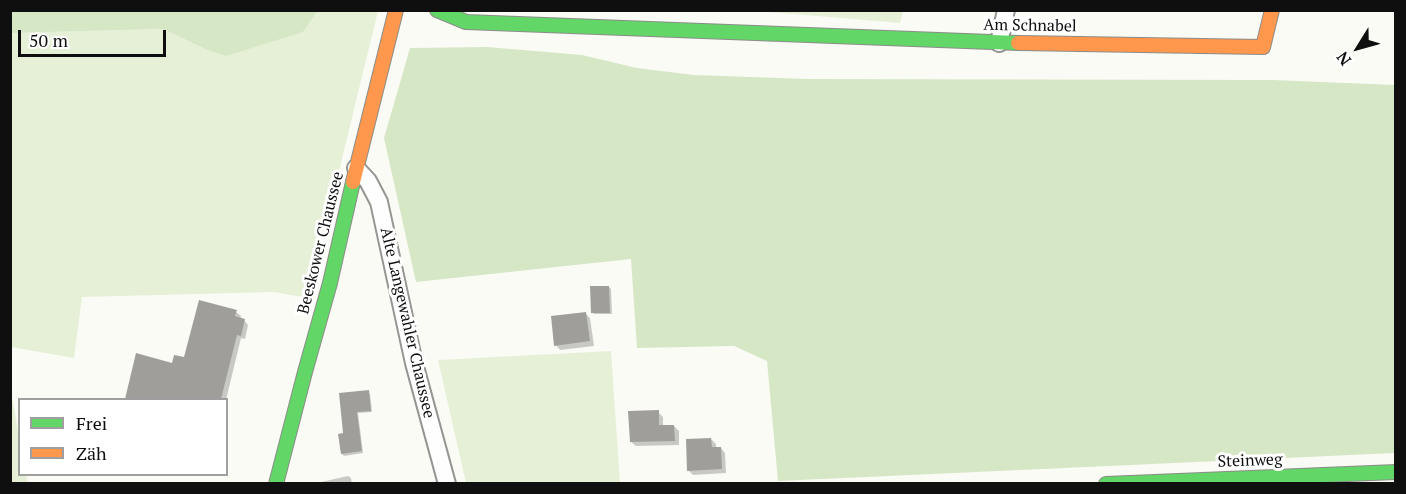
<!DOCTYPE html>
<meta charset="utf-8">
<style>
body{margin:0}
#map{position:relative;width:1406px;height:494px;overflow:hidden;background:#fbfbf6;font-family:"PT Serif",serif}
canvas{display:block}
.frame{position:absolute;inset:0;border:12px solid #0f0f0f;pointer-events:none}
.legend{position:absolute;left:18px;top:398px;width:210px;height:78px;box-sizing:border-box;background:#fff;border:2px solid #9f9f9f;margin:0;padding:8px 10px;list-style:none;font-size:18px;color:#0f0f0f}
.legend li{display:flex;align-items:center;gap:12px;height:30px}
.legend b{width:30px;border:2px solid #9f9f9f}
.north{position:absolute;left:1328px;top:18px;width:60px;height:60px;-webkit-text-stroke:4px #fff;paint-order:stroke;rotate:233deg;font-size:16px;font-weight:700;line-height:24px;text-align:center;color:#0f0f0f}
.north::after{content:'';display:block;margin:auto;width:21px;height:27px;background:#0f0f0f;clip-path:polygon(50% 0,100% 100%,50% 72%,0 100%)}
.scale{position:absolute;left:18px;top:30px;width:148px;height:27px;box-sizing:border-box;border:3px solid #0f0f0f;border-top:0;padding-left:8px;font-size:18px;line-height:21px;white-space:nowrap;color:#0f0f0f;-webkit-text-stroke:4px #fff;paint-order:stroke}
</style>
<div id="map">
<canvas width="1406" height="494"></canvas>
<div class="frame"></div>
<ul class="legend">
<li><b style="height:8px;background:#63d668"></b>Frei</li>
<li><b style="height:8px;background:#ff974d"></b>Zäh</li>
</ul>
<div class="north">N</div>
<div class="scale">50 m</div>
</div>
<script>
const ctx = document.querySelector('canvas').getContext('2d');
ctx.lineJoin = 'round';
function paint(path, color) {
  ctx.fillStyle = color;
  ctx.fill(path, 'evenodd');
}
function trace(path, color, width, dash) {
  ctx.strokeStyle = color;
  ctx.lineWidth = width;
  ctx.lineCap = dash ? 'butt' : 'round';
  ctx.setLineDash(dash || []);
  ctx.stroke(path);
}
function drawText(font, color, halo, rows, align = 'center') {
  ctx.font = font + ' "PT Serif",serif';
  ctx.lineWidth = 6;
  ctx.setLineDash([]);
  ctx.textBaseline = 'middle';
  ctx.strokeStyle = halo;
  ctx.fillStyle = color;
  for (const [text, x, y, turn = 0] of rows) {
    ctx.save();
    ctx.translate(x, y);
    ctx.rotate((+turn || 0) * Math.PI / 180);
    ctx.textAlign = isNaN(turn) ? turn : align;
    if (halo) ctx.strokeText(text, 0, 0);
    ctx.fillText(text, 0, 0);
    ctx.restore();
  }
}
const green = new Path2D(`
 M 318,11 L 378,11 L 308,298 L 274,292 L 82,297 L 74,358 L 11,347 L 10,33 L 163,29 L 205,49 L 303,32 Z
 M 758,11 L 903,10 L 903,11 L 900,23 Z
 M 611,351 L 620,483 L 466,483 L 438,360 Z
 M 10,386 L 19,436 L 20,474 L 26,475 L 28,483 L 11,483 Z`);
const forest = new Path2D(`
 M 10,11 L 11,10 L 318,11 L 303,32 L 226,56 L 205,49 L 163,29 L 11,33 Z
 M 487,47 L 582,55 L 637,68 L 694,75 L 807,79 L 1273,80 L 1395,85 L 1395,453 L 778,481 L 767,361 L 734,346 L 637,348 L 631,259 L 416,282 L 384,138 L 410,48 Z`);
const shadow = new Path2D(`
 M 609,287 L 611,289 L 612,314 L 594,314 L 592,312 Z
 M 236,312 L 241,316 L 240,319 L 244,320 L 248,325 L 245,339 L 241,338 L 226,400 L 127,400 L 137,355 L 173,365 L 185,359 Z
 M 585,313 L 590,318 L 594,346 L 560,350 L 556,345 Z
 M 368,392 L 370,394 L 372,412 L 358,413 L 363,453 L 344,456 L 342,454 L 344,434 Z
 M 658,412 L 663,417 L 663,427 L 674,426 L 679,431 L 679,445 L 636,446 L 631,442 Z
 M 711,439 L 716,444 L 716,448 L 721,448 L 725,453 L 726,473 L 693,475 L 688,470 Z
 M 348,476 L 351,478 L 352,484 L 321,484 L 321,482 Z`);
const building = new Path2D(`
 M 590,286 L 609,286 L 610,313 L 591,313 Z
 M 199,300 L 237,310 L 235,316 L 245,319 L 241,336 L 237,335 L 221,399 L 125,399 L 136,353 L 172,363 L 174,355 L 184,357 Z
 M 586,312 L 590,341 L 554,346 L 551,316 Z
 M 369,390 L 371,411 L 357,412 L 362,451 L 341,454 L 338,434 L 343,433 L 339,393 Z
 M 659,410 L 659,425 L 674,425 L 675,441 L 630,442 L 628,411 Z
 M 711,438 L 712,447 L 721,447 L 722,469 L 687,471 L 686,439 Z`);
const street = new Path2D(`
 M 999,43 L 1006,10
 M 356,168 L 368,181 L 379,202 L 414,363 L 447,484`);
const fast = new Path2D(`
 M 437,10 L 466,22 L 1018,43
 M 276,484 L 305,372 L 330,283 L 353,182
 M 1106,484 L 1396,472`);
const slow = new Path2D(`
 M 1018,43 L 1263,47 L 1272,10
 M 353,182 L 396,10`);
const streetNames = [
 ["Am Schnabel",1030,26,1],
 ["Beeskower Chaussee",321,243,-76],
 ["Alte Langewahler Chaussee",407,323,77],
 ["Steinweg",1250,461,-2]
];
paint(green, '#e6f0d7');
paint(forest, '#d6e7c6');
paint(shadow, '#0003');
paint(building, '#9f9e9b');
trace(street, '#959593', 20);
trace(fast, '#8c8c8a', 16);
trace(slow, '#8c8c8a', 16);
trace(street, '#fefefe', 16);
trace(fast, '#63d668', 14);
trace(slow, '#ff974d', 14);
drawText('16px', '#0f0f0f', '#fff', streetNames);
</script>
